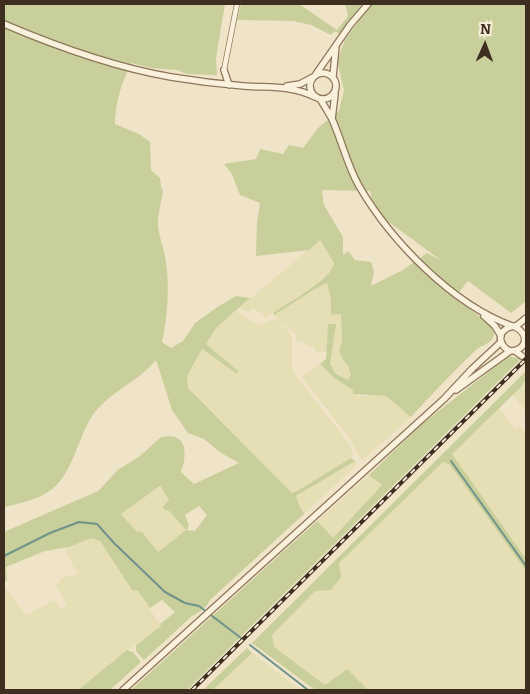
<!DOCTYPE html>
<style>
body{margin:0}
#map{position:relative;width:530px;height:694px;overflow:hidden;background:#f0e4c8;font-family:Bitter,serif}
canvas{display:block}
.frame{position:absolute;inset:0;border:5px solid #3d2e20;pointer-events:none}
.north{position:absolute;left:460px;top:20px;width:50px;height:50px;-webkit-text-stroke:4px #f7eed8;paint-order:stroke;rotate:2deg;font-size:14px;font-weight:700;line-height:20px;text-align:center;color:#3d2e20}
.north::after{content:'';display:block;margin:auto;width:18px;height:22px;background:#3d2e20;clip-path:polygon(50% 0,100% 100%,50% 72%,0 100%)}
</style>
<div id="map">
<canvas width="530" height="694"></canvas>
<div class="frame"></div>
<div class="north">N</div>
</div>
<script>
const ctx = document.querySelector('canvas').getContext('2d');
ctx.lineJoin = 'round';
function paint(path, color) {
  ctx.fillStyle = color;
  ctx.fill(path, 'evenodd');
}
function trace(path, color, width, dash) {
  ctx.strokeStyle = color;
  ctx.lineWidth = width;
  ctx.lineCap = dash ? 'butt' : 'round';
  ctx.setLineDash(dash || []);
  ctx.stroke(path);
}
const farmland = new Path2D(`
 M 320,240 L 334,264 L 334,267 L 316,284 L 264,319 L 264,315 L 253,308 L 249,312 L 239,308 Z
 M 327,283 L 331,299 L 331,315 L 341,314 L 342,341 L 340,350 L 343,360 L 348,366 L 351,374 L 348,380 L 336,374 L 330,364 L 333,345 L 327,347 L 327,351 L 317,352 L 313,346 L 308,346 L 304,342 L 296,341 L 296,335 L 280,321 L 292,336 L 292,368 L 294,373 L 350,445 L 353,454 L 351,458 L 297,491 L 292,493 L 188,388 L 187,376 L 202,349 L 237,374 L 238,371 L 206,344 L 217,327 L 237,310 L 250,321 L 259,325 L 262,325 L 268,321 L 278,319 L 274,315 L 313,290 Z
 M 320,364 L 334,378 L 353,390 L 358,396 L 386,396 L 411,417 L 362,461 L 350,439 L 301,376 Z
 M 526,384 L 526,412 L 513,395 L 522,386 Z
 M 499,408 L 516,429 L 519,426 L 526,433 L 526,559 L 451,454 Z
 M 355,461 L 358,464 L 304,514 L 299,505 L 296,496 Z
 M 443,462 L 450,465 L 526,571 L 526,690 L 368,690 L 346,669 L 325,685 L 273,647 L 272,635 L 315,591 L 339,563 Z
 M 369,475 L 382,485 L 333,539 L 317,521 Z
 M 159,487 L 169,500 L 162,507 L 165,510 L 169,511 L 187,530 L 158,552 L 142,532 L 136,531 L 121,514 Z
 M 91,538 L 100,541 L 132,590 L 138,591 L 161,626 L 117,658 L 78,690 L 4,690 L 4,586 L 26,615 L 54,600 L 62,610 L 67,605 L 56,585 L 64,577 L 77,574 L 66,552 L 67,547 Z
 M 252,653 L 301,690 L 213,690 Z`);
const green = new Path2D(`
 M 4,4 L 225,4 L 216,58 L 217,75 L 187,74 L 177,70 L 151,68 L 131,63 C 121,86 116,99 115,124 L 139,134 L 150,142 L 151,170 L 160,178 L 161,187 L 163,191 C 162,200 157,217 158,225 C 159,236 163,246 165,256 C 170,284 168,314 162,342 L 171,348 L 183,341 L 195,323 L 219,306 L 236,296 L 250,298 L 217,327 L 206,344 L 238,371 L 237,374 L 202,349 L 187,376 L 188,388 L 292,493 L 297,491 L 351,458 L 355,461 L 296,496 L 299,505 L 304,514 L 210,600 C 207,607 200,612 192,616 L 144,660 L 136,651 L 136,645 L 161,626 L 160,624 L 175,612 L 162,600 L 150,608 L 138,591 L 132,590 L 100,541 L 91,538 L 69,547 L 45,551 L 6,567 L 7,580 L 4,582 L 4,532 L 98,491 L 118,470 L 140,456 L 161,437 C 165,437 173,435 177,438 C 188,443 185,463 181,472 L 194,484 L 239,463 L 221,453 L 204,439 L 188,433 L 172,410 L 156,360 C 139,381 112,391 95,412 C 87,422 83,435 78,446 C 61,490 50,497 4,507 ZM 160,486 L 169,500 L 162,507 L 165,510 L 169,511 L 186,530 L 158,552 L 142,532 L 136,531 L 121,514 ZM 199,506 L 207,515 L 195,531 L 187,530 L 189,526 L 185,515 Z
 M 241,4 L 299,4 L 337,30 L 348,16 L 345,4 L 363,4 L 339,34 L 335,31 L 331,35 L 311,25 L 293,21 L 237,20 Z
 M 371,4 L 526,4 L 526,301 L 511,313 L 468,281 L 455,298 L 491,325 C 494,330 496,334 492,339 C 488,345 481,345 476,350 C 454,371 432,394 411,417 L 386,396 L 353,394 L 353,390 L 334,378 L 320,364 L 326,359 L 328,324 L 336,324 L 330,364 L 336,374 L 348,380 L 351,375 L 348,366 L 343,360 L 339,350 L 342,342 L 341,314 L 331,315 L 331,299 L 327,283 L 313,290 L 279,312 L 274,315 L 273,313 C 286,304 333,278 334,263 L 320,240 L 309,250 L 256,256 L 257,222 L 260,203 L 240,195 L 232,174 L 224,164 L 256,159 L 260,149 L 283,154 L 289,145 L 303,148 L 318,128 L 339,111 L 344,90 L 337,61 L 345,40 ZM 322,190 L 370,191 L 375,212 L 442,261 L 427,253 L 403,270 L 371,286 L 374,272 L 371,262 L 355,260 L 348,251 L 343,255 L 343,237 L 324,205 Z
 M 509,356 L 521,359 L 187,690 L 131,690 L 317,521 L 333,538 L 382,485 L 369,475 L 422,424 Z
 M 526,371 L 526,379 L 522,386 L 452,454 L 526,559 L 526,571 L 450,465 L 443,462 L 339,563 L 341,577 L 331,590 L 315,591 L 272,635 L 274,647 L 325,685 L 347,669 L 368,690 L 315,690 L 252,643 Z
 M 247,648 L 252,653 L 213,690 L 203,690 Z
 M 127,650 L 133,652 L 141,662 L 110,690 L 78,690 Z`);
const stream = new Path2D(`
 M 451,461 L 526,566
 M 4,556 L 50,533 L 79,522 L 97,524 L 114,543 L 165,592 L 185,603 L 199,606 L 241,638
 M 250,645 L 308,690`);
const tertiaryTunnel = new Path2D(`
 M 522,356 L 526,361`);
const minor = new Path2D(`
 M 224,70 L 237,4`);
const tertiary = new Path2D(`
 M 4,24 C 58,47 113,67 171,77 C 195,81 219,84 244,86 C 269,88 291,85 315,97
 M 224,70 L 229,85
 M310 86a13 13 0 1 1 26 0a13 13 0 1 1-26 0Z
 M 316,74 L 350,25 L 368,4
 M 333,76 L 336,46
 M 287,86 L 300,84 L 313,77
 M 320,99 C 324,105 328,112 332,119 C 342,141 347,165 359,186 C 391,241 452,304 512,326
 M 332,119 L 335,94
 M 484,316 L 495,326 L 501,336
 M 510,351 C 501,347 496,335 506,329 C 509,326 514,327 517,325 C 520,324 523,320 526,318
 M 515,351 L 522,356
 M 456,390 L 510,351 C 527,351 530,334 515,327
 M 123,690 L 444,399 L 472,369 L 501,342`);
const rail = new Path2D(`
 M 192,690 L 526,359`);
paint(farmland, '#e6deb5');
paint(green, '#c9cf9b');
trace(stream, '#6f938a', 2);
trace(tertiaryTunnel, '#ccc0a6', 5.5, [5.5, 3]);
trace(minor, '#8d765c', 6);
trace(tertiary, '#8d765c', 8);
trace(minor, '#faf1dc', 4.5);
trace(tertiary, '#faf1dc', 5.5);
trace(rail, '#3d2e20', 4);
trace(rail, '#f7eed8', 2, [5.5]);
</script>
